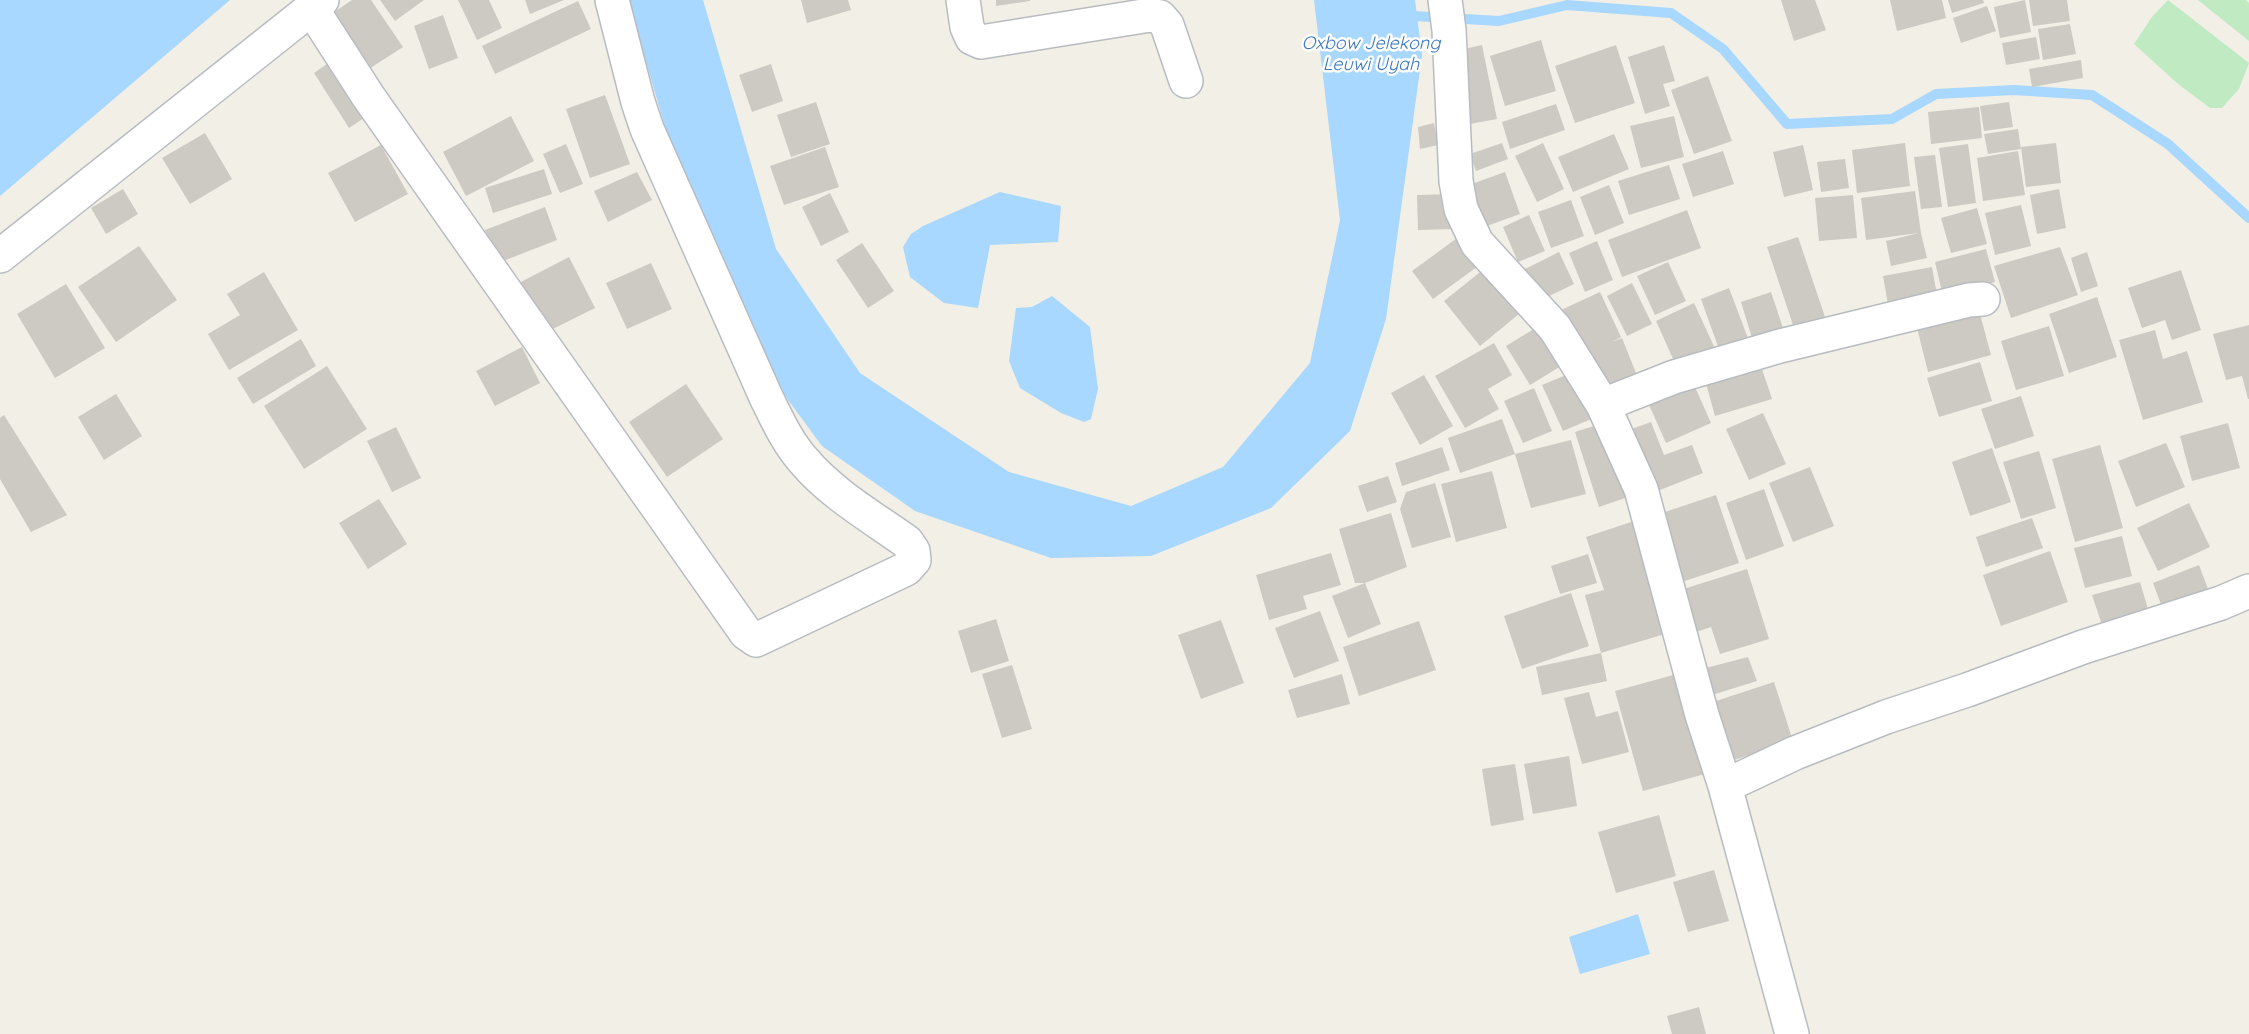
<!DOCTYPE html>
<style>
body{margin:0}
canvas{display:block;background:#f1efe6}
</style>
<canvas width="2249" height="1034"></canvas>
<script>
const ctx = document.querySelector('canvas').getContext('2d');
ctx.lineJoin = 'round';
function paint(path, color) {
  ctx.fillStyle = color;
  ctx.fill(path, 'evenodd');
}
function trace(path, color, width, dash) {
  ctx.strokeStyle = color;
  ctx.lineWidth = width;
  ctx.lineCap = dash ? 'butt' : 'round';
  ctx.setLineDash(dash || []);
  ctx.stroke(path);
}
function drawText(font, color, halo, rows, align = 'center') {
  ctx.font = font + ' Quicksand,sans-serif';
  ctx.lineWidth = 5;
  ctx.setLineDash([]);
  ctx.textBaseline = 'middle';
  ctx.strokeStyle = halo;
  ctx.fillStyle = color;
  for (const [text, x, y, turn = 0] of rows) {
    ctx.save();
    ctx.translate(x, y);
    ctx.rotate((+turn || 0) * Math.PI / 180);
    ctx.textAlign = isNaN(turn) ? turn : align;
    if (halo) ctx.strokeText(text, 0, 0);
    ctx.fillText(text, 0, 0);
    ctx.restore();
  }
}
const green = new Path2D(`
 M 2168,0 L 2249,63 L 2239,89 L 2222,108 L 2210,108 L 2177,83 L 2134,44 L 2152,17 Z
 M 2198,0 L 2246,0 L 2249,3 L 2249,41 Z`);
const water = new Path2D(`
 M 0,0 L 230,0 L 0,196 Z
 M 628,0 L 703,0 L 776,249 L 860,373 L 1009,472 L 1131,506 L 1223,467 L 1310,363 L 1340,220 L 1314,0 L 1415,0 L 1422,55 L 1386,319 L 1350,431 L 1271,508 L 1151,556 L 1051,558 L 915,511 L 822,446 L 777,385 L 668,137 Z
 M 1000,192 L 1061,206 L 1058,242 L 990,245 L 978,308 L 944,303 L 910,277 L 903,247 L 911,234 L 923,226 Z
 M 1052,296 L 1090,327 L 1098,389 L 1091,419 L 1084,422 L 1061,413 L 1020,388 L 1009,361 L 1016,308 L 1032,307 Z
 M 1638,914 L 1650,954 L 1580,974 L 1569,937 Z`);
const stream = new Path2D(`
 M 1406,23 L 1414,16 L 1499,21 L 1567,5 L 1671,13 L 1723,49 L 1787,124 L 1892,119 L 1936,94 L 2014,90 L 2092,95 L 2168,144 L 2249,218`);
const building = new Path2D(`
 M 352,0 L 371,0 L 403,47 L 358,76 L 321,21 Z
 M 380,0 L 424,0 L 395,21 Z
 M 458,0 L 489,0 L 502,28 L 477,40 Z
 M 525,0 L 564,0 L 530,14 Z
 M 801,0 L 848,0 L 851,10 L 807,23 Z
 M 996,0 L 1030,0 L 1030,1 L 996,6 Z
 M 1781,0 L 1815,0 L 1826,30 L 1794,41 Z
 M 1890,0 L 1942,0 L 1946,18 L 1897,31 Z
 M 1948,0 L 1983,0 L 1984,3 L 1952,13 Z
 M 2025,0 L 2031,32 L 2000,38 L 1994,7 Z
 M 2029,0 L 2067,0 L 2070,21 L 2033,26 Z
 M 578,1 L 591,29 L 495,74 L 482,46 Z
 M 1987,6 L 1996,31 L 1961,43 L 1953,18 Z
 M 443,15 L 458,58 L 429,69 L 414,26 Z
 M 2070,24 L 2076,54 L 2043,60 L 2038,29 Z
 M 2036,37 L 2040,59 L 2006,65 L 2002,43 Z
 M 1541,40 L 1556,91 L 1505,106 L 1490,56 Z
 M 1482,45 L 1497,119 L 1470,124 L 1455,51 Z
 M 1616,45 L 1635,103 L 1575,123 L 1555,66 Z
 M 1664,45 L 1675,81 L 1663,84 L 1670,106 L 1645,114 L 1628,57 Z
 M 337,57 L 373,112 L 349,128 L 314,73 Z
 M 2081,60 L 2083,78 L 2032,87 L 2029,69 Z
 M 771,64 L 783,101 L 752,112 L 739,75 Z
 M 1708,76 L 1732,141 L 1694,154 L 1671,90 Z
 M 605,95 L 630,164 L 590,178 L 566,109 Z
 M 816,102 L 830,144 L 791,157 L 777,115 Z
 M 2009,102 L 2013,127 L 1984,131 L 1980,106 Z
 M 1556,104 L 1565,130 L 1510,149 L 1502,122 Z
 M 1979,107 L 1982,138 L 1931,144 L 1928,112 Z
 M 511,116 L 534,161 L 466,196 L 443,152 Z
 M 1674,116 L 1684,157 L 1641,168 L 1630,126 Z
 M 1434,123 L 1438,145 L 1420,149 L 1418,127 Z
 M 2018,129 L 2021,149 L 1988,154 L 1984,134 Z
 M 205,133 L 232,179 L 190,204 L 162,158 Z
 M 1614,134 L 1629,169 L 1573,192 L 1558,157 Z
 M 1502,143 L 1508,159 L 1476,171 L 1470,154 Z
 M 1543,143 L 1564,189 L 1537,202 L 1515,156 Z
 M 1905,143 L 1910,186 L 1857,193 L 1852,150 Z
 M 2056,143 L 2061,183 L 2026,187 L 2021,147 Z
 M 566,144 L 583,184 L 560,193 L 543,154 Z
 M 1968,144 L 1976,203 L 1948,207 L 1939,148 Z
 M 381,145 L 408,194 L 355,222 L 328,173 Z
 M 1803,145 L 1813,190 L 1784,197 L 1773,152 Z
 M 825,147 L 839,187 L 784,205 L 770,166 Z
 M 1723,151 L 1734,184 L 1693,197 L 1682,164 Z
 M 2018,151 L 2025,195 L 1983,201 L 1977,158 Z
 M 1935,155 L 1942,207 L 1921,209 L 1914,157 Z
 M 1845,159 L 1849,188 L 1821,192 L 1817,162 Z
 M 1669,165 L 1680,199 L 1629,215 L 1618,181 Z
 M 544,169 L 552,194 L 493,213 L 485,188 Z
 M 637,172 L 652,200 L 608,222 L 594,191 Z
 M 1505,172 L 1520,214 L 1484,227 L 1469,185 Z
 M 1609,185 L 1624,223 L 1595,235 L 1580,197 Z
 M 123,189 L 138,214 L 106,234 L 91,208 Z
 M 2059,189 L 2066,228 L 2037,234 L 2030,195 Z
 M 1915,191 L 1921,233 L 1927,258 L 1891,266 L 1886,241 L 1919,233 L 1866,240 L 1861,198 Z
 M 830,193 L 849,232 L 821,246 L 802,207 Z
 M 1453,194 L 1454,229 L 1418,230 L 1417,195 Z
 M 1853,195 L 1857,238 L 1819,241 L 1815,198 Z
 M 1571,200 L 1584,236 L 1551,248 L 1538,212 Z
 M 2021,205 L 2031,246 L 1995,255 L 1985,213 Z
 M 545,207 L 557,240 L 498,263 L 485,230 Z
 M 1977,208 L 1987,244 L 1951,253 L 1941,218 Z
 M 1687,210 L 1701,248 L 1622,277 L 1608,240 Z
 M 1529,215 L 1545,251 L 1518,262 L 1503,227 Z
 M 1464,233 L 1485,261 L 1433,299 L 1412,271 Z
 M 1798,237 L 1825,317 L 1794,328 L 1767,247 Z
 M 1597,241 L 1613,280 L 1585,292 L 1569,253 Z
 M 862,243 L 894,291 L 868,308 L 836,260 Z
 M 139,246 L 177,300 L 116,342 L 78,287 Z
 M 2060,247 L 2078,295 L 2011,318 L 1994,266 Z
 M 1986,249 L 1995,282 L 1943,296 L 1935,262 Z
 M 1559,252 L 1574,284 L 1541,300 L 1525,269 Z
 M 2087,252 L 2098,286 L 2081,292 L 2071,258 Z
 M 569,257 L 595,308 L 541,335 L 515,285 Z
 M 1668,262 L 1686,301 L 1655,315 L 1637,276 Z
 M 651,263 L 672,309 L 627,329 L 606,283 Z
 M 1489,265 L 1525,309 L 1480,346 L 1444,301 Z
 M 1932,267 L 1937,295 L 1888,304 L 1883,276 Z
 M 2181,270 L 2201,330 L 2172,340 L 2165,320 L 2142,328 L 2128,288 Z
 M 264,272 L 298,330 L 229,370 L 208,334 L 240,315 L 227,294 Z
 M 1632,283 L 1652,324 L 1627,336 L 1607,296 Z
 M 66,284 L 105,348 L 55,378 L 17,314 Z
 M 1729,288 L 1749,341 L 1720,352 L 1701,299 Z
 M 1600,292 L 1621,337 L 1612,342 L 1622,338 L 1640,383 L 1607,396 L 1590,352 L 1583,355 L 1561,310 Z
 M 1771,292 L 1783,328 L 1752,338 L 1741,302 Z
 M 2097,297 L 2117,357 L 2069,373 L 2049,314 Z
 M 1694,303 L 1717,353 L 1678,370 L 1656,321 Z
 M 1977,303 L 1991,355 L 1928,372 L 1915,320 Z
 M 1542,324 L 1566,363 L 1530,385 L 1506,346 Z
 M 2249,325 L 2249,399 L 2248,399 L 2242,376 L 2226,380 L 2213,334 Z
 M 2049,326 L 2064,376 L 2016,390 L 2001,341 Z
 M 2155,330 L 2163,359 L 2187,351 L 2203,402 L 2143,420 L 2119,340 Z
 M 301,339 L 316,366 L 253,404 L 237,378 Z
 M 1494,343 L 1512,375 L 1488,389 L 1499,409 L 1465,428 L 1435,376 Z
 M 522,347 L 540,383 L 495,406 L 476,371 Z
 M 1980,362 L 1992,401 L 1939,417 L 1927,378 Z
 M 1760,363 L 1772,399 L 1715,416 L 1705,380 Z
 M 327,366 L 367,429 L 304,469 L 264,406 Z
 M 1576,371 L 1596,417 L 1563,431 L 1542,385 Z
 M 1424,375 L 1453,426 L 1420,445 L 1391,393 Z
 M 1691,378 L 1711,423 L 1666,443 L 1646,398 Z
 M 686,384 L 723,439 L 667,477 L 629,422 Z
 M 1534,388 L 1552,431 L 1523,443 L 1504,401 Z
 M 116,394 L 142,436 L 104,460 L 78,417 Z
 M 2021,396 L 2034,436 L 1995,449 L 1981,409 Z
 M 1763,413 L 1786,464 L 1749,480 L 1726,429 Z
 M 4,415 L 67,515 L 31,532 L 0,479 L 0,418 Z
 M 1502,419 L 1515,454 L 1460,473 L 1448,438 Z
 M 1651,422 L 1664,455 L 1692,445 L 1703,473 L 1650,494 L 1626,431 Z
 M 1603,423 L 1628,497 L 1599,507 L 1575,432 Z
 M 2228,423 L 2240,468 L 2192,481 L 2180,436 Z
 M 396,427 L 421,478 L 392,492 L 367,441 Z
 M 1571,440 L 1586,494 L 1531,508 L 1515,454 Z
 M 2166,443 L 2185,487 L 2136,507 L 2118,461 Z
 M 2100,445 L 2123,528 L 2075,542 L 2052,459 Z
 M 1442,447 L 1450,470 L 1402,486 L 1395,463 Z
 M 1992,448 L 2011,502 L 1970,516 L 1952,462 Z
 M 2039,451 L 2056,508 L 2021,519 L 2003,462 Z
 M 1810,467 L 1834,526 L 1793,542 L 1769,483 Z
 M 1492,471 L 1507,528 L 1456,542 L 1441,484 Z
 M 1388,476 L 1397,502 L 1367,512 L 1358,486 Z
 M 1435,483 L 1451,537 L 1412,548 L 1400,509 L 1406,492 Z
 M 1764,489 L 1784,546 L 1746,560 L 1726,503 Z
 M 1716,495 L 1739,563 L 1676,584 L 1653,516 Z
 M 379,499 L 407,544 L 368,569 L 339,523 Z
 M 2189,503 L 2210,547 L 2158,571 L 2137,528 Z
 M 1391,513 L 1407,567 L 1365,583 L 1381,624 L 1348,638 L 1332,596 L 1365,583 L 1355,583 L 1339,529 Z
 M 2032,518 L 2043,548 L 1986,567 L 1976,537 Z
 M 1640,519 L 1675,631 L 1601,653 L 1585,595 L 1604,590 L 1586,537 Z
 M 2122,536 L 2132,576 L 2085,588 L 2074,548 Z
 M 2050,551 L 2068,602 L 2001,626 L 1983,575 Z
 M 1331,553 L 1341,585 L 1303,596 L 1307,609 L 1269,620 L 1256,575 Z
 M 1588,554 L 1597,583 L 1560,594 L 1551,566 Z
 M 2199,565 L 2211,597 L 2165,615 L 2153,583 Z
 M 1747,569 L 1769,639 L 1720,654 L 1711,627 L 1687,635 L 1674,592 Z
 M 2140,582 L 2150,616 L 2102,625 L 2092,595 Z
 M 1571,593 L 1589,646 L 1522,669 L 1504,616 Z
 M 1320,611 L 1339,661 L 1294,678 L 1275,628 Z
 M 996,619 L 1009,661 L 971,673 L 958,631 Z
 M 1221,620 L 1244,683 L 1201,699 L 1178,635 Z
 M 1419,621 L 1436,670 L 1359,696 L 1343,647 Z
 M 1601,653 L 1607,681 L 1542,695 L 1536,667 Z
 M 1748,657 L 1757,681 L 1712,695 L 1702,669 Z
 M 1012,665 L 1032,729 L 1002,738 L 982,674 Z
 M 1342,674 L 1350,704 L 1297,718 L 1288,690 Z
 M 1677,674 L 1705,774 L 1643,791 L 1615,691 Z
 M 1774,682 L 1793,741 L 1731,761 L 1713,702 Z
 M 1589,692 L 1596,717 L 1618,711 L 1629,752 L 1582,764 L 1564,698 Z
 M 1569,756 L 1577,806 L 1533,814 L 1524,764 Z
 M 1515,764 L 1524,820 L 1491,826 L 1482,769 Z
 M 1659,815 L 1676,876 L 1616,893 L 1598,832 Z
 M 1714,870 L 1729,921 L 1688,932 L 1673,882 Z
 M 1699,1007 L 1706,1034 L 1672,1034 L 1667,1016 Z`);
const street = new Path2D(`
 M 963,0 L 967,27 L 972,38 L 981,42 L 1150,15 L 1160,17 L 1167,25 L 1186,81
 M 1445,0 L 1449,30 L 1456,181 L 1461,209 L 1477,243 L 1555,328 L 1603,405 L 1641,489 L 1702,715 L 1725,786 L 1792,1034
 M 312,9 L 368,96 L 746,633 L 756,640 L 906,569 L 914,560 L 913,551 L 907,542 C 872,517 832,494 804,461 C 787,442 777,419 766,397 L 647,129 L 638,102 L 612,0
 M 0,256 L 322,0
 M 1603,405 L 1674,377 L 1780,346 L 1969,300 L 1983,299
 M 1725,786 L 1795,753 L 1886,717 L 1967,690 L 2083,647 L 2221,603 L 2249,591`);
const waterNames = [
 ["Oxbow Jelekong",1371,44],
 ["Leuwi Uyah",1371,65]
];
paint(green, '#c0eac1');
paint(water, '#a8d7ff');
trace(stream, '#a8d7ff', 10);
paint(building, '#cccac3');
trace(street, '#b8bcc1', 36);
trace(street, '#fff', 33);
drawText('italic 18px', '#3a76bc', '#fff', waterNames);
</script>
